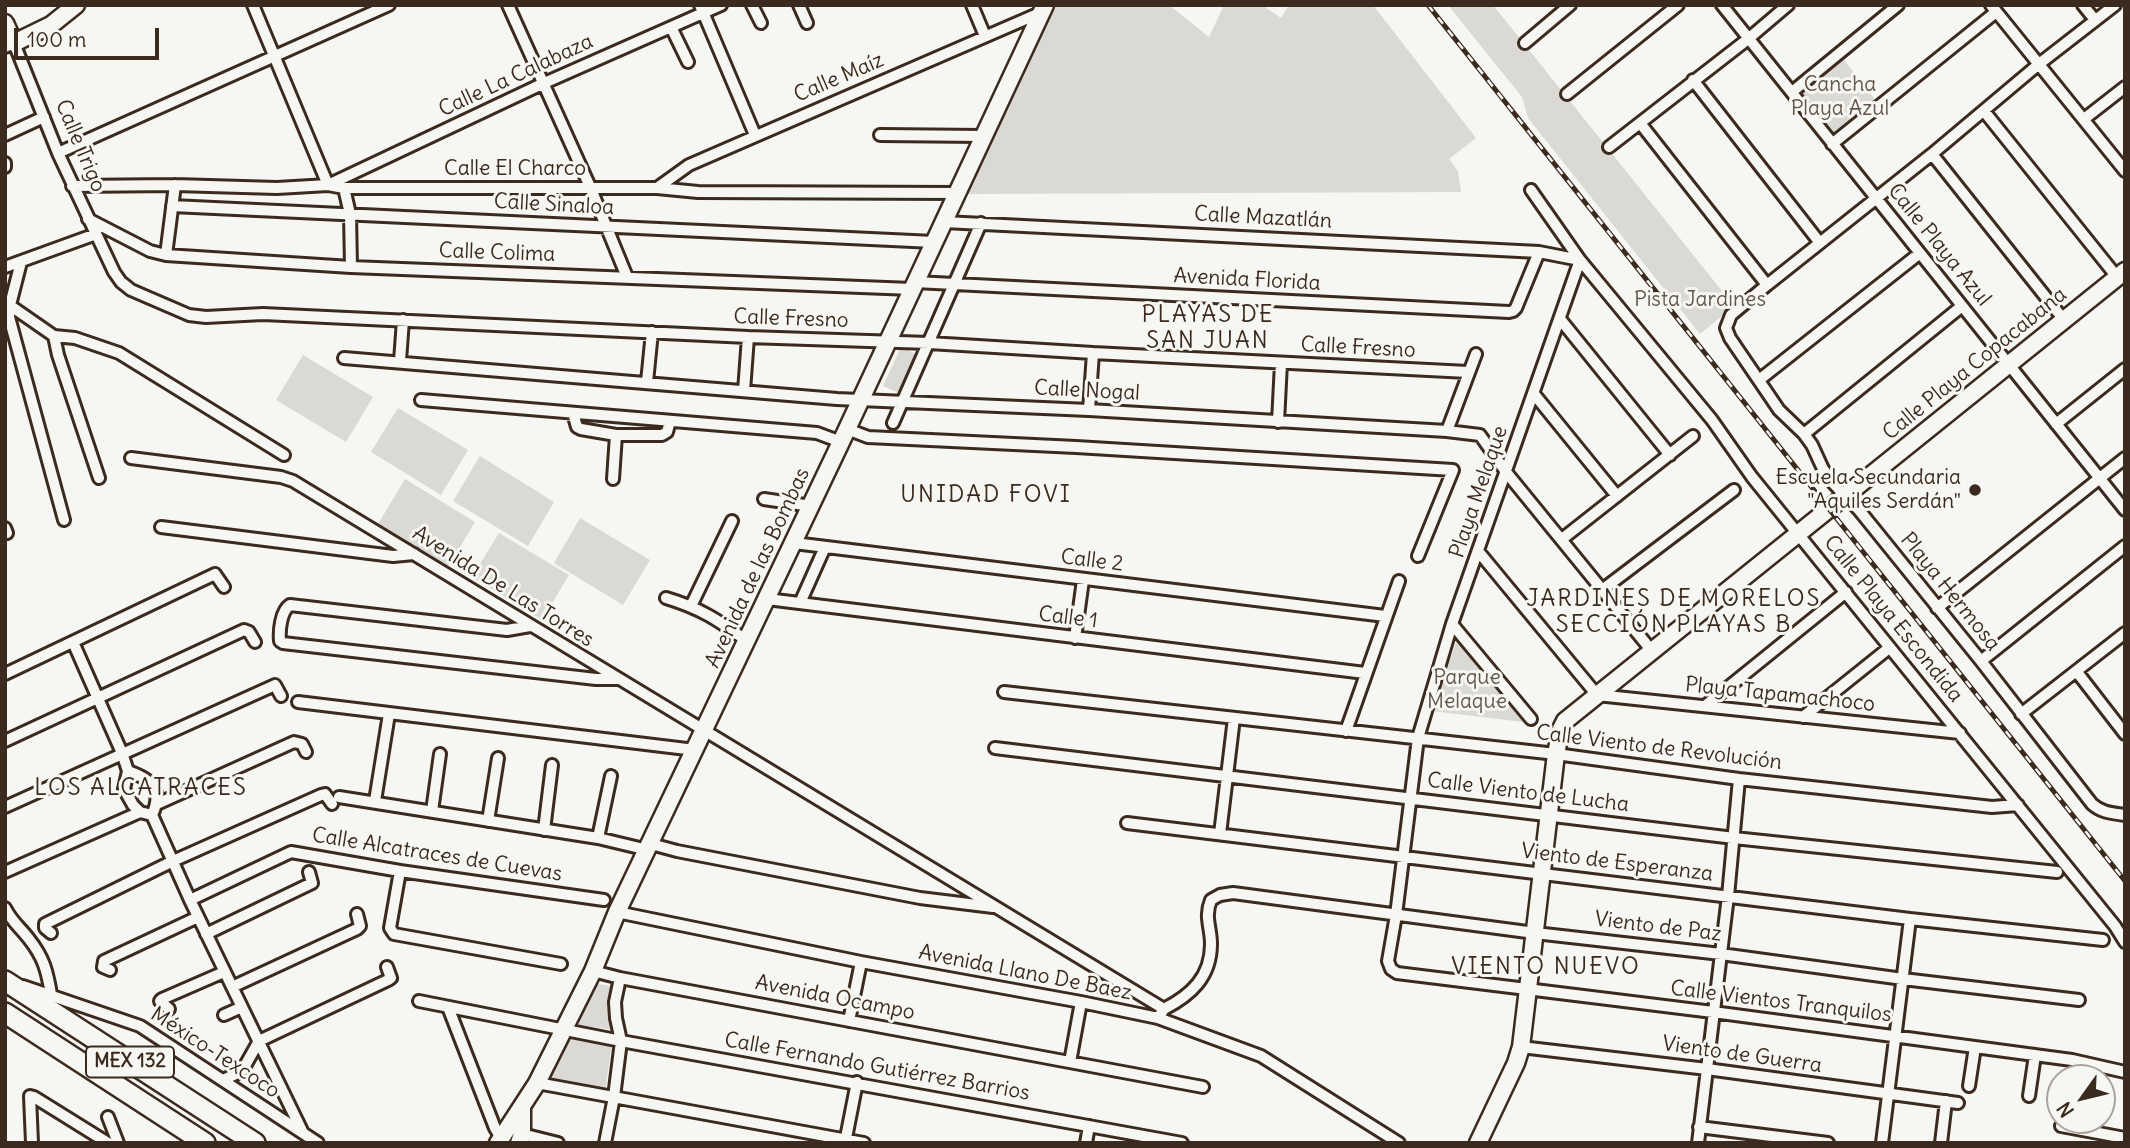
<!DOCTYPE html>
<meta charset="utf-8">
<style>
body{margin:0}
#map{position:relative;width:2130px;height:1148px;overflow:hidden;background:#f6f6f2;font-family:Delius,sans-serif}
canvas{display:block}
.frame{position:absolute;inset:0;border:7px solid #3b2a1e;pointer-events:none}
.north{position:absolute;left:2046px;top:1064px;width:70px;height:70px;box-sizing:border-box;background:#f6f6f2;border:2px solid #aba49d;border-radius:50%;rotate:236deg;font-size:19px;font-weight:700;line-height:28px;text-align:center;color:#3b2a1e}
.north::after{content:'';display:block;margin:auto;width:24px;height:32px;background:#3b2a1e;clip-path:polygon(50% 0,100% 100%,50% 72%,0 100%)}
.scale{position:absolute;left:14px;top:28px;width:145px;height:32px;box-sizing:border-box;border:4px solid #3b2a1e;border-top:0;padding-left:9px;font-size:21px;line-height:24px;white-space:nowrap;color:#3b2a1e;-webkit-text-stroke:5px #f6f6f2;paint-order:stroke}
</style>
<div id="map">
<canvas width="2130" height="1148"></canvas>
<div class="frame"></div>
<div class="north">N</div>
<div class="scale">100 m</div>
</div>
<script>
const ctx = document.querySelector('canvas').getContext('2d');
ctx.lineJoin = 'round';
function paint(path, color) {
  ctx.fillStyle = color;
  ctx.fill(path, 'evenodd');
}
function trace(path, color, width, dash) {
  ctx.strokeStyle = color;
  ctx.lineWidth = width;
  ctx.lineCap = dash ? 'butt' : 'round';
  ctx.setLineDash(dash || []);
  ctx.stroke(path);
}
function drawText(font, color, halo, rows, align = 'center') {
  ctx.font = font + ' Delius,sans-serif';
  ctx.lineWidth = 6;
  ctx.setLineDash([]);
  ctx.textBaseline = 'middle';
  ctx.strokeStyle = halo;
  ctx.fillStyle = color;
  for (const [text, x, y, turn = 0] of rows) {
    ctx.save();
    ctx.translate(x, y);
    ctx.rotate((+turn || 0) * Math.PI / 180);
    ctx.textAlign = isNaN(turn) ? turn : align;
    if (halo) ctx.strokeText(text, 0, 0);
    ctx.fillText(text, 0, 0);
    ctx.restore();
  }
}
const green = new Path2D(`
 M 1057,5 L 1169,5 L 1209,37 L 1224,5 L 1262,5 L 1281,18 L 1289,5 L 1373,5 L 1476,138 L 1449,159 L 1458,171 L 1461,192 L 965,194 Z
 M 1448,5 L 1493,5 L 1734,306 L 1700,334 L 1528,118 L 1522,97 Z
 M 1844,60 L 1877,102 L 1836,135 L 1803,93 Z
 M 901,347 L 916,354 L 899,393 L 883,386 Z
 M 303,355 L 373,397 L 346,442 L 276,400 Z
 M 398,408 L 468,450 L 441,495 L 371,452 Z
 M 480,456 L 554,502 L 528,546 L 453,501 Z
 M 405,479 L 475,522 L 448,567 L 378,524 Z
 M 580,518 L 650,560 L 623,605 L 554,563 Z
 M 499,533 L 569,575 L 542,620 L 472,577 Z
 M 1457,640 L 1523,722 L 1432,711 Z
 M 591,983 L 618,987 L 613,1030 L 575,1024 Z
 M 573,1031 L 612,1041 L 605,1093 L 548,1081 Z`);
const street = new Path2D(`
 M 253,5 L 328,185 L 542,84 L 721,5
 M 508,5 L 591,189 L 627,277
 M 700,5 L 755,135
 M 752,5 L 761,23
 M 799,5 L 807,23
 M 972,5 L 985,36
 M 1722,5 L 2125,510
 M 1991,5 L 2125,171
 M 2083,5 L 2095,20
 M 2115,5 L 2039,64 L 1932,154 L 1767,285 L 1731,315 L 1726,328 L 1730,338 L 1779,410 L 1804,434 L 1812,445 L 1823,469 L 1834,484 L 1859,510 L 1981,661 L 2092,804 C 2102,813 2112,813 2125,815
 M 671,27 L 688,62
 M 1525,43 L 1570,5
 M 5,47 L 14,43 L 58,153 L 114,272 L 121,282 L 131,290 L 189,315 L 206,317 L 263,314 L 748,337 L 929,343 L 1093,353 L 1468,372
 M 1693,80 L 1820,243
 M 1792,92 L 1898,5
 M 1567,94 L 1678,5
 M 1984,111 L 2117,277
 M 2084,119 L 2125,87
 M 1640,123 L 1767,285
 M 5,135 L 44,117
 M 880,135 L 983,136
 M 1832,144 L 1996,12
 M 1609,147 L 1748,39 L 1788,5
 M 58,153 L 389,5
 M 1932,154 L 2064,320
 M 5,163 L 5,167
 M 72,186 L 175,185 L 277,188 L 328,185 L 344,188 L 657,188 L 698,192 L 958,193
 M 344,188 L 350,214 L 351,267
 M 657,188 L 689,165 L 1042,12
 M 1531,190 L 1580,260 L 1712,420 L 1752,477 L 2115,926 L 2125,942
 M 172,206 L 934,242
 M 88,219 L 150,251 L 166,255 L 351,267 L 912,289
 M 944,222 L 1539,252 L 1580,260
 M 166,255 L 175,185
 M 1580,260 L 1452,624 L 1418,738 L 1396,915 L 1388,961 L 1391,969 L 1397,973 L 1713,1012 L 2072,1060 L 2125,1072
 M 21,262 L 10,305 L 9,317 L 64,520
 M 5,267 L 96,234
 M 915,282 L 1509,312 L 1513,311 L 1516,308 L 1539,252
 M 5,302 L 54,336 L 75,338 L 119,353 L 284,455
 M 1560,319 L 1670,455
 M 54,336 L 58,355 L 99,478
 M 344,358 L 837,399 L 1089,410 L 1447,431 L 1480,435 L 1506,472 L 1652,651
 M 400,361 L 403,320
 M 1759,380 L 1920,253
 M 647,382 L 652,332
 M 744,391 L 748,337
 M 1534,394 L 1617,496
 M 421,400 L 817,433 L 841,442
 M 1089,410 L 1093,353
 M 573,413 L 577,427 L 581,429 L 616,435 L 662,435 L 667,432 L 670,421
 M 1278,422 L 1281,363
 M 893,423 L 981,223
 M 2056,424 L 2125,369
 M 847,429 L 868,437 L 1076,447 L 1453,470 L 1418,556
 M 1447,431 L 1476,354
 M 1804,434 L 1962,306
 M 131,458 L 281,477 L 293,481 L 1164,1009 L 1158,1018
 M 613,479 L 616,435
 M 764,499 L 811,506
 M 161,527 L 393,556 L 414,554
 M 5,528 L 7,533
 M 1562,539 L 1693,436
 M 794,543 L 1385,616
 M 1478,551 L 1597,695 L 1960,733
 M 1602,590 L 1734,490
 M 666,598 C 700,608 718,620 747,641
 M 767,599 L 1365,673
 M 800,603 L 825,547
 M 691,606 L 732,521
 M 1937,608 L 2125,458
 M 1452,624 L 1531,719
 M 530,626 L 507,630 L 290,605 C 281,611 279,630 280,641 L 283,643 L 596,679 L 616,679
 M 1075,638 L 1083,580
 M 73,642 L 122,753 L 128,771 L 124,789 L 133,805 L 140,812 L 152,815
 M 1981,661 L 2125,546
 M 2077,672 L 2125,734
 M 5,674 L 215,574 L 224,587
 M 1004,692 L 1556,754 L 1739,779 L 1992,807 L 2018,805
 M 298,702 L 695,750
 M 1705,706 L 1846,592
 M 2021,714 L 2125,633
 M 1803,717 L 1889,648
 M 1346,731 L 1399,581
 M 5,741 L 244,630 L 249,632 L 255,642
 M 995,748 L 1734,838 L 2057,872
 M 128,771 C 151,779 164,789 152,815 L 190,900 L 303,1133
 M 339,797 L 598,838 L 648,850
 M 375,801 L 389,714
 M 157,804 L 294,742 L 302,744 L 306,752
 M 5,807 L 275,685 L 281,696
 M 432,811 L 440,754
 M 488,821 L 498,758
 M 1127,823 L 1910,919 L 2103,940
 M 544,830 L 552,765
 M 1220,834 L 1234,718
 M 598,838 L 611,776
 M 651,844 L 677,851 L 920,898 L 993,907
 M 400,871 L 390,928 L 394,934 L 561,964
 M 5,872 L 140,812
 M 190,900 L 291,852 L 400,871 L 604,900
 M 5,908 C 12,922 20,927 29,939 C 44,958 47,971 51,994
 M 617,912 L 861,962 L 1081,1002 L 1158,1018 L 1261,1056 L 1399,1143
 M 51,933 L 45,928 L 45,924 L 173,861 L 321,795 L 325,794 L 332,804
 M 206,934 L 312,883 L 309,872
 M 110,970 L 103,967 L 104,961 L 198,917
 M 593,971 L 620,978 L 1203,1087
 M 23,986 L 140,1026 L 318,1143
 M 232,987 L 357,929 L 360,926 L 357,914
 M 419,1001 L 621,1041 L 1182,1143
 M 448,1007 L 495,1128 L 501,1138
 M 169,1009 L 160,1001 L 162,999 L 224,972
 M 1164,1009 C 1191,995 1211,977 1211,944 C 1211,927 1204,917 1211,900 L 1220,895 L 1233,893 L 1535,933 L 1721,954 L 1903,979 L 2079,1000
 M 224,1015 L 242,1007
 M 849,1021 L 861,962
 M 259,1041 L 388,980 L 391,978 L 387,967
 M 1521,1047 L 1707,1069 L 1958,1103
 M 1070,1062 L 1081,1002
 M 223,1080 L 242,1071 L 259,1041
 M 537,1083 L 864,1143
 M 1969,1086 L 1975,1047
 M 2029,1096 L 2035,1055
 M 108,1117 L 118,1143
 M 2061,1126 L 2125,1138
 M 1699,1127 L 1828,1143
 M 522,1134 L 558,1143
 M 32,1143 L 30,1096 L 34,1097 L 108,1143
 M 605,1143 L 614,1097 L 621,1041 L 616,1018 L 615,1002 L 620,978
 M 845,1143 L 857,1082
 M 1086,1143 L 1089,1126
 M 1698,1143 L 1728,896 L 1739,779
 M 1882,1143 L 1910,919
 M 1941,1143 L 1946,1101`);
const secondary = new Path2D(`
 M 5,23 L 14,43 L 51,25 L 76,5
 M 498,1143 L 537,1083 L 593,971 L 617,912 L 841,442 L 1045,5
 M 519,1143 L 522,1134 L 522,1107
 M 1478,1143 L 1516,1063 L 1521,1047 L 1556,754 L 1561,729 L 1565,721 L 2125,271`);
const highway = new Path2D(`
 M 5,981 L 255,1143
 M 5,1013 L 205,1143`);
const rail = new Path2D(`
 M 1428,5 L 2125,881`);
const markers = [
 [1975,490,7,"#3b2a1e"]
];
const shields = [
 [130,1062,88]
];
const shieldNames = [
 ["MEX 132",130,1062]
];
const streetNames = [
 ["Calle La Calabaza",516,76,-25],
 ["Calle Maíz",839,78,-23],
 ["Calle Trigo",80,146,67],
 ["Calle El Charco",515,169],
 ["Calle Sinaloa",554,205,3],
 ["Calle Mazatlán",1263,218,3],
 ["Calle Playa Azul",1939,245,51],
 ["Calle Colima",497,253,2],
 ["Avenida Florida",1247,280,3],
 ["Calle Fresno",791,319,2],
 ["Calle Fresno",1358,348,3],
 ["Calle Playa Copacabana",1975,364,-39],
 ["Calle Nogal",1087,391,3],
 ["Playa Melaque",1479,492,-71],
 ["Calle 2",1092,561,7],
 ["Avenida de las Bombas",758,568,-65],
 ["Avenida De Las Torres",503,587,32],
 ["Playa Hermosa",1950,592,51],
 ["Calle 1",1068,618,7],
 ["Calle Playa Escondida",1893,619,51],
 ["Playa Tapamachoco",1780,695,6],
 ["Calle Viento de Revolución",1659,748,7],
 ["Calle Viento de Lucha",1528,793,7],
 ["Calle Alcatraces de Cuevas",437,855,9],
 ["Viento de Esperanza",1617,863,7],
 ["Viento de Paz",1658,927,7],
 ["Avenida Llano De Baez",1025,973,11],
 ["Avenida Ocampo",835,998,11],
 ["Calle Vientos Tranquilos",1781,1002,7],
 ["México-Texcoco",215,1053,33],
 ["Viento de Guerra",1742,1055,8],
 ["Calle Fernando Gutiérrez Barrios",877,1067,10]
];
const parkNames = [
 ["Cancha",1840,85],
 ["Playa Azul",1840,109],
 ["Pista Jardines",1700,300],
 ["Parque",1467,678],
 ["Melaque",1467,702]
];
const poiNames = [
 ["Escuela Secundaria",1961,478],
 ["\"Aquiles Serdán\"",1961,502]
];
const neighbourhoodNames = [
 ["PLAYAS DE",1208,315],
 ["SAN JUAN",1208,341],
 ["UNIDAD FOVI",986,495],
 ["JARDINES DE MORELOS",1674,599],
 ["SECCIÓN PLAYAS B",1674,625],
 ["LOS ALCATRACES",141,788],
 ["VIENTO NUEVO",1546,967]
];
paint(green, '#dad9d3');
trace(street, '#3b2a1e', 16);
trace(secondary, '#3b2a1e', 21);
trace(highway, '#3b2a1e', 24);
trace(street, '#f6f6f2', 10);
trace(secondary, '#f6f6f2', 16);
trace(highway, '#f6f6f2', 19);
trace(rail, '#3b2a1e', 5);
trace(rail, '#f6f6f2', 2.5, [8]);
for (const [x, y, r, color] of markers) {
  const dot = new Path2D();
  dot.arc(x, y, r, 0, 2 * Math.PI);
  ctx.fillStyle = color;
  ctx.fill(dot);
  trace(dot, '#f6f6f2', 2.5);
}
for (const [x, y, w] of shields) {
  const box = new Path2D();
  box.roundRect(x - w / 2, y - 15.5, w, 31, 5);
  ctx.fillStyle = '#f6f6f2';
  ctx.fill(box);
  trace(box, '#3b2a1e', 2);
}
drawText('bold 19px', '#3b2a1e', null, shieldNames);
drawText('21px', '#3b2a1e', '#f6f6f2', streetNames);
drawText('21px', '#63564b', '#f6f6f2', parkNames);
drawText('21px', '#3b2a1e', '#f6f6f2', poiNames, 'right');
ctx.letterSpacing = '2px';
drawText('23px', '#3b2a1e', '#f6f6f2', neighbourhoodNames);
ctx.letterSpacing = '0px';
</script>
